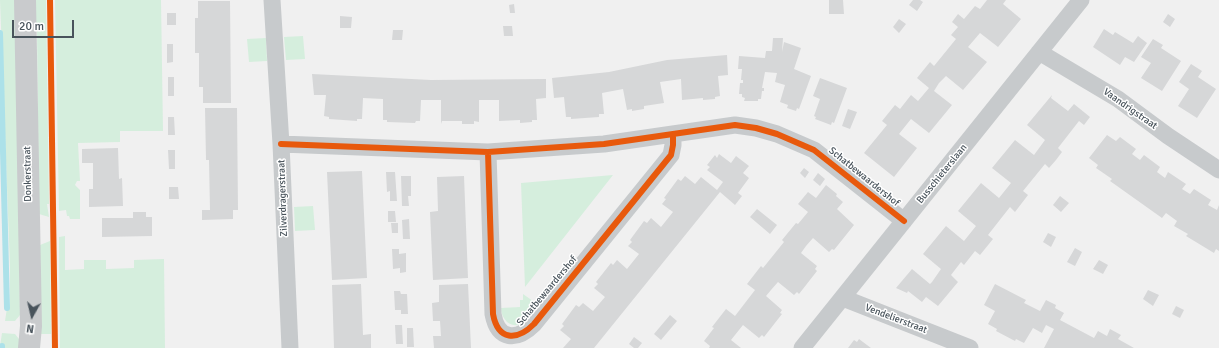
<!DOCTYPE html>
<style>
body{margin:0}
#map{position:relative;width:1219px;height:348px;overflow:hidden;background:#f0f0f0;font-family:Signika,sans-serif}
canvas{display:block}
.north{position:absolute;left:12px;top:296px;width:40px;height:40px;-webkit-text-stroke:3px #fff;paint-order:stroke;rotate:188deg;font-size:11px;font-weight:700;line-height:16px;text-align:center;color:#48535b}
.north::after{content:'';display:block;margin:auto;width:14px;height:18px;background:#48535b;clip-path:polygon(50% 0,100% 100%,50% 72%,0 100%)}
.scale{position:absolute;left:12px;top:20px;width:62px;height:18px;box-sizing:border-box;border:2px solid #48535b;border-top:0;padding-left:5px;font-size:12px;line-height:14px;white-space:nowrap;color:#48535b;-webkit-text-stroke:3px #fff;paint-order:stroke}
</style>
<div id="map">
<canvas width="1219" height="348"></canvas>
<div class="north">N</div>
<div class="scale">20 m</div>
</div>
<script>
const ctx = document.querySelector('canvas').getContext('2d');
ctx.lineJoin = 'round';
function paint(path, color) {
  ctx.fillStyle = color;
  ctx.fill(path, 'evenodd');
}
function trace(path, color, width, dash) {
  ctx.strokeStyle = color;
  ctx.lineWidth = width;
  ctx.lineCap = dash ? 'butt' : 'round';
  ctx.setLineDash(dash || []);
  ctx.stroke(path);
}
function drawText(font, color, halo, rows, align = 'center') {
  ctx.font = font + ' Signika,sans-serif';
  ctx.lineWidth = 3;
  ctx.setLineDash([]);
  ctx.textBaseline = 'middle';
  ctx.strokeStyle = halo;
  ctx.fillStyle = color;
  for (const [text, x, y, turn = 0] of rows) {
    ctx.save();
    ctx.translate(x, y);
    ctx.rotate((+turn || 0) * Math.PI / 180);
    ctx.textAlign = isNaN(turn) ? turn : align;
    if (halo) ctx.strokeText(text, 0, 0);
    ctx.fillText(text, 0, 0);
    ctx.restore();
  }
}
const green = new Path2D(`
 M 0,0 L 16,0 L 20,315 L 15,321 L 5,321 L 7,308 L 10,308 L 10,267 Z
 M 34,0 L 46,0 L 49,204 L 47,204 L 49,217 L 39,214 L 37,32 Z
 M 55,0 L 161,0 L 163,131 L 120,131 L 120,142 L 78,143 L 80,181 L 77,181 L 75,185 L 80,190 L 80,219 L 70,219 L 69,216 L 67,216 L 66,210 L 59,211 Z
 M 303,36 L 305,59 L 286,60 L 284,37 Z
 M 266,38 L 267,61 L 249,62 L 247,39 Z
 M 613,175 L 525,287 L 521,183 Z
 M 313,206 L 315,230 L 295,231 L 294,207 Z
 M 65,236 L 65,270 L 84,269 L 84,260 L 106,260 L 106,269 L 134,268 L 134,260 L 164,259 L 165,348 L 60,348 L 59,237 Z
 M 50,241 L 51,334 L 41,334 L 40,245 Z
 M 523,294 L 540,306 C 532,316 521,332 507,322 C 503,318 501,313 501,308 L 520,307 L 520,300 L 523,300 Z
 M 2,333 L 15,334 L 19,339 L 20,348 L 4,348 L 0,346 Z`);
const stream = new Path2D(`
 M 0,33 L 7,308
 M 2,348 L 2,346`);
const building = new Path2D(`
 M 829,0 L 843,0 L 844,14 L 829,14 Z
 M 913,0 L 920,0 L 923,2 L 917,11 L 909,5 Z
 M 987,0 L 1006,0 L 1003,4 L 1021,19 L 998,47 L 980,33 L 968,47 L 987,62 L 963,90 L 946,76 L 939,83 L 934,91 L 952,105 L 929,133 L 911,119 L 899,134 L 917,148 L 894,177 L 864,153 L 887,125 L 882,121 L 895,105 L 900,109 L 911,95 L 918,101 L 929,88 L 917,78 L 930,62 L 934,66 L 956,39 L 951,35 L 958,27 L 952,22 L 958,14 L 964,19 L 975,6 L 980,9 Z
 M 198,1 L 230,1 L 231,103 L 203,103 L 203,87 L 199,87 L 199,53 L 195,53 L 195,18 L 198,18 Z
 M 514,4 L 515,13 L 510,13 L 509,5 Z
 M 167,13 L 176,13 L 176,25 L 167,25 Z
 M 1168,14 L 1175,19 L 1170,27 L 1163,22 Z
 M 340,16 L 352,17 L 351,28 L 340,28 Z
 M 899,19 L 906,24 L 899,33 L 893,27 Z
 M 503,26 L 512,26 L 513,36 L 504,36 Z
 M 1104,29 L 1113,35 L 1115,32 L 1133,43 L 1138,36 L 1147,43 L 1134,62 L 1125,57 L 1120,65 L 1093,47 Z
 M 393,30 L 403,30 L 402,40 L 392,40 Z
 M 773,38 L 783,38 L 782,52 L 784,42 L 801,48 L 794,69 L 811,76 L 799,109 L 797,108 L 796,111 L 787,108 L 788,105 L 780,102 L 785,85 L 775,82 L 777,73 L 765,72 L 762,88 L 764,88 L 764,91 L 762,91 L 761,99 L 758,99 L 758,101 L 744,101 L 745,98 L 742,97 L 742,94 L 739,94 L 740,83 L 743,83 L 743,80 L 741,80 L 742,69 L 738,69 L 739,56 L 765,58 L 766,51 L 772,51 Z
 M 1153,39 L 1163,45 L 1161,48 L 1181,61 L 1162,91 L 1141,78 L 1151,63 L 1141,57 Z
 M 167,44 L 173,44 L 173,62 L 167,63 Z
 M 727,55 L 728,75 L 718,76 L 720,96 L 715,97 L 715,99 L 703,100 L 703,98 L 682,100 L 681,79 L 660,82 L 664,103 L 644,106 L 644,109 L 632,111 L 632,109 L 627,110 L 623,89 L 602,93 L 604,114 L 599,114 L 599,117 L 571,119 L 571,117 L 566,117 L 564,97 L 554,98 L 552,78 L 609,72 L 667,60 Z
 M 1191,64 L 1202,71 L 1198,77 L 1216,89 L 1197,118 L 1178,106 L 1189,89 L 1179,82 Z
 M 312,74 L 431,80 L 546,79 L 546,98 L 536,99 L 537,120 L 532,120 L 532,122 L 520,123 L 520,120 L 499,121 L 499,100 L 479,100 L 479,122 L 474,121 L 474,124 L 462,124 L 462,121 L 442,121 L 441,124 L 441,100 L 421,100 L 420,121 L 416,121 L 415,123 L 387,122 L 387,120 L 383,120 L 383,99 L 363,98 L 362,119 L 357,119 L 357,121 L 329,119 L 329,117 L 324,116 L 326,95 L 314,95 Z
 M 168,77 L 174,77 L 174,96 L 168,96 Z
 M 820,78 L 847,88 L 834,123 L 832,122 L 831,125 L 815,119 L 816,117 L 814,116 L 820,99 L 813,96 Z
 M 1052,95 L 1051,98 L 1068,111 L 1074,104 L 1090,117 L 1084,125 L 1079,121 L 1058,148 L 1062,152 L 1056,160 L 1049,168 L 1045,164 L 1023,191 L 1028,195 L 1015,212 L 1010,207 L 988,235 L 993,239 L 980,255 L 975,251 L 964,265 L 961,262 L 951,275 L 958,282 L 938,306 L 926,297 L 922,302 L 908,291 L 907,293 L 896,288 L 912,269 L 930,284 L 932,282 L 941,269 L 923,254 L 946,226 L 964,241 L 976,226 L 958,211 L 981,183 L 999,198 L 1011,183 L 992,168 L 1015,140 L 1034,155 L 1045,140 L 1027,125 Z
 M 205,108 L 237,108 L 238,210 L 233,210 L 233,219 L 202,220 L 202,210 L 210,210 L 209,160 L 206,160 Z
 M 848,109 L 857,112 L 850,129 L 842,126 Z
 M 168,117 L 174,117 L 175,135 L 168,135 Z
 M 1107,135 L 1116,141 L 1120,137 L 1136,149 L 1132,154 L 1140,160 L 1144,155 L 1160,167 L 1157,172 L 1165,178 L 1168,172 L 1186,184 L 1182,189 L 1190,194 L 1194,189 L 1211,200 L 1208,205 L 1217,210 L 1219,205 L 1219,251 L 1216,249 L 1214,253 L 1186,236 L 1188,234 L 1174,226 L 1177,221 L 1166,213 L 1162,218 L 1110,181 L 1112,179 L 1096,168 L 1098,165 L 1089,158 Z
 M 118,148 L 119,179 L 122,178 L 123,206 L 89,207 L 89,189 L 93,189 L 93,163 L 82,163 L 82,149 Z
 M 168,150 L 175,150 L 175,169 L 169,169 Z
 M 719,154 L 731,163 L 736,156 L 749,166 L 743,173 L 749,178 L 738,193 L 742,196 L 735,205 L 720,192 L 594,348 L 563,348 L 571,339 L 560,330 L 564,326 L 562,324 L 576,305 L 579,307 L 583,303 L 593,311 L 605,297 L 594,288 L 598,284 L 596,282 L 611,263 L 613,265 L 617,260 L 627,269 L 639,254 L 628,246 L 632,242 L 630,240 L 644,221 L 647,223 L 651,218 L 661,227 L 673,212 L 662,204 L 666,199 L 664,198 L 678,179 L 681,181 L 685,176 L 695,184 L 701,177 L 717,190 L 723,182 L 707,170 L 710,167 L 707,165 L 715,155 L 717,158 Z
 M 804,168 L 809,172 L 805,178 L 800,173 Z
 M 362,171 L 367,278 L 332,280 L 327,172 Z
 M 386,172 L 395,172 L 397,201 L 390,201 L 390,191 L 387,192 Z
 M 818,173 L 825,179 L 820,186 L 813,180 Z
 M 401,176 L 411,176 L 411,196 L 408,196 L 409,206 L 402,206 Z
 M 464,176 L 468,278 L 433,280 L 430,212 L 438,211 L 437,177 Z
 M 826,185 L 837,194 L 836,196 L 843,202 L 837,209 L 854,225 L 834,250 L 832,249 L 829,252 L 813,238 L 806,246 L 801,253 L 817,266 L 815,269 L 817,271 L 799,294 L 797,292 L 794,295 L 778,282 L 771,290 L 766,296 L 782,310 L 780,313 L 782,314 L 764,337 L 762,335 L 759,338 L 743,325 L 731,340 L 741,348 L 709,348 L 710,346 L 704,341 L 714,328 L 712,327 L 726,309 L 735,316 L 755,290 L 747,284 L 761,266 L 763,268 L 784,242 L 782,240 L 796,223 L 798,224 L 808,212 L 798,204 L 808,192 L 816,198 Z
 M 169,187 L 178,187 L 179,199 L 169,199 Z
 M 1060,196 L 1069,203 L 1061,212 L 1053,205 Z
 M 757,209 L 777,225 L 770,234 L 750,217 Z
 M 388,211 L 395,211 L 396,222 L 388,222 Z
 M 133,212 L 146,212 L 146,217 L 152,217 L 152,236 L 102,237 L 102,218 L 133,218 Z
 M 409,219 L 410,239 L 403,239 L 402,220 Z
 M 391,223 L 398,223 L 398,233 L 392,233 Z
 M 1048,233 L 1056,237 L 1051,247 L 1043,242 Z
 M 1075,248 L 1082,252 L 1075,266 L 1067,262 Z
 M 392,249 L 399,249 L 399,254 L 406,253 L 406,272 L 400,273 L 400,268 L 393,269 Z
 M 1099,260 L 1108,265 L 1103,274 L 1093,269 Z
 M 361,284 L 363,335 L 371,334 L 371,348 L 334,348 L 332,285 Z
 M 468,284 L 471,348 L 434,348 L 433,336 L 441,336 L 440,321 L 433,321 L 432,303 L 439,302 L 439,285 Z
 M 995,284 L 1026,300 L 1024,303 L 1040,311 L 1046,300 L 1056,305 L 1055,308 L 1064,313 L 1060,320 L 1094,338 L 1098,331 L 1107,336 L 1110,329 L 1121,335 L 1118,339 L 1134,348 L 1044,348 L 1054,329 L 1046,325 L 1042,333 L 1033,328 L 1024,343 L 1016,339 L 1015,341 L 996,331 L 997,329 L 988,324 L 995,311 L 984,305 Z
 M 1148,290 L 1159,295 L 1153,306 L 1143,299 Z
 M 394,291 L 400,291 L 401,294 L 407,294 L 408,314 L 401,314 L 401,310 L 395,310 Z
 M 1176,306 L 1184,310 L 1180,318 L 1172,314 Z
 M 670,315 L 677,321 L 661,340 L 654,334 Z
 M 395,325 L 402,325 L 403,344 L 396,344 Z
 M 407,328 L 413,328 L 414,347 L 407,347 Z
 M 634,337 L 642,343 L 638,348 L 634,348 L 629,344 Z
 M 859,339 L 871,348 L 848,348 L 854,340 L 857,342 Z`);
const street = new Path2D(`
 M 272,0 L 281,144 L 290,348
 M 1039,52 L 1118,99 L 1168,136 L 1219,170
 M 281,144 L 488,152 L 604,144 L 735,125 L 756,128 L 777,134 L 814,150 L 904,221
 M 488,152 L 493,314 C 498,341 517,341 534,324 L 671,155 L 673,145 L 673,134
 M 843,298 L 970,348
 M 802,348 L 1081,0`);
const secondary = new Path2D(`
 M 25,0 L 31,326 L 29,348`);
const cycleway = new Path2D(`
 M 50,0 L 55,348
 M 281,144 L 488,152 L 604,144 L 735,125 L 756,128 L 777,134 L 814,150 L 904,221
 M 488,152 L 493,314 C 498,341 517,341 534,324 L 671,155 L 673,145 L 673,134`);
const streetNames = [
 ["Vaandrigstraat",1130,109,35],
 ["Donkerstraat",28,174,-91],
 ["Busschieterslaan",942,174,-51],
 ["Schatbewaardershof",864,177,39],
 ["Zilverdragerstraat",283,198,-92],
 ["Schatbewaardershof",547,291,-50],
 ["Vendelierstraat",896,319,21]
];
paint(green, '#d5eedd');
trace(stream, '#ace1e9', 6);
paint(building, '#d6d7d8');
trace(street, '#c7cacc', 17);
trace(secondary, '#c9cbcd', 22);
trace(cycleway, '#e8590c', 6);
drawText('10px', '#48535b', '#fff', streetNames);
</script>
